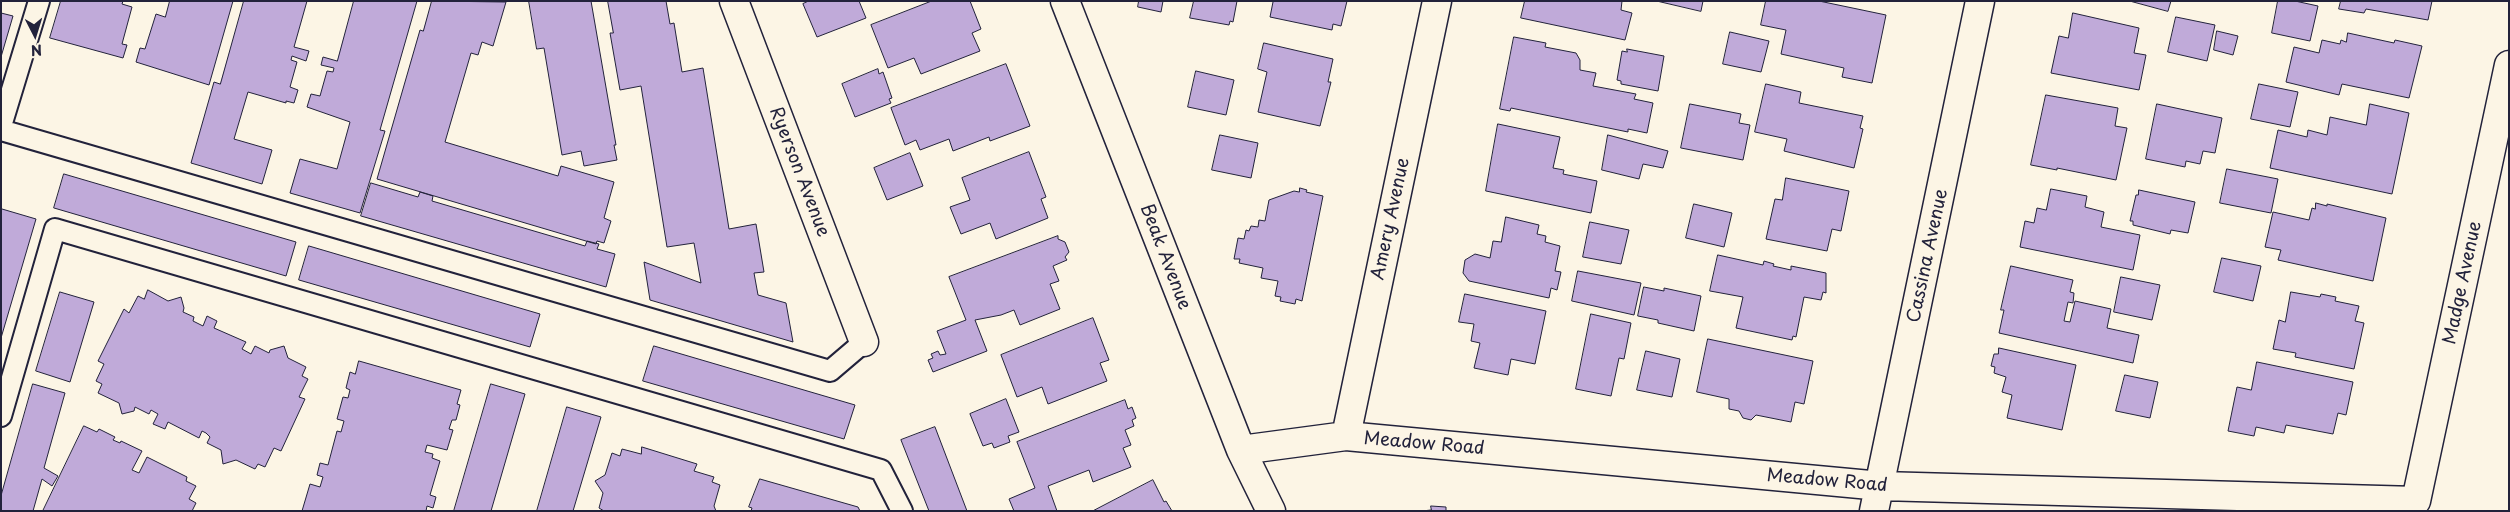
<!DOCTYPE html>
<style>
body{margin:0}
#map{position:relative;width:2510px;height:512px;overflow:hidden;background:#fcf5e5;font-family:"Playpen Sans",sans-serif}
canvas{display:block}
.frame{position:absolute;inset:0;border:2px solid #22223b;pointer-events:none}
.north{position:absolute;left:10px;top:10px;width:50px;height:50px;-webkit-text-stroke:4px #fcf5e5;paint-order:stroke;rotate:175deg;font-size:14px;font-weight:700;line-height:20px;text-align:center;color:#22223b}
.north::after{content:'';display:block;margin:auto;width:18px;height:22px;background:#22223b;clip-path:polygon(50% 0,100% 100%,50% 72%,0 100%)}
</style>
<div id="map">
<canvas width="2510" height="512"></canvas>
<div class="frame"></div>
<div class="north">N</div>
</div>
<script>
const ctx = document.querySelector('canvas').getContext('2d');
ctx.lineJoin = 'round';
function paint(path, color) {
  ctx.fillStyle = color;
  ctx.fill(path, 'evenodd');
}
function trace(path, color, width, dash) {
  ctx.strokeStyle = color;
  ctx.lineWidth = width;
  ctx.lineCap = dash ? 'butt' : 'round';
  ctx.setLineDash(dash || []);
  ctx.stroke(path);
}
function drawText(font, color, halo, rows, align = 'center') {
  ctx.font = font + ' "Playpen Sans",sans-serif';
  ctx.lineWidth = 4.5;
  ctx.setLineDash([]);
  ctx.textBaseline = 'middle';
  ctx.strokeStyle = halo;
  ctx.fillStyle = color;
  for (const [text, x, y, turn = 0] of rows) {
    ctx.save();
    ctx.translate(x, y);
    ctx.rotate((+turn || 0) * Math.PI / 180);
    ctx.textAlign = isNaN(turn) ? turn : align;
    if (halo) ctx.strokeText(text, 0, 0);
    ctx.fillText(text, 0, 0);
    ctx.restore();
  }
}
const building = new Path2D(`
 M 61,1 L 123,1 L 122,4 L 132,7 L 122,44 L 127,45 L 123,58 L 50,38 Z
 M 170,1 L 233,1 L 209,85 L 136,62 L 140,48 L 145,49 L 156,14 L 165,17 Z
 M 244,1 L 307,1 L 294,47 L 309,51 L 306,61 L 292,56 L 291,60 L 297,62 L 290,87 L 298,90 L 294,103 L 286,101 L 286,103 L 248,92 L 234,139 L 272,150 L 262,184 L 191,163 L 214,82 L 220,84 Z
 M 354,1 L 417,1 L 380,130 L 385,131 L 360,213 L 290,193 L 300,159 L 337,169 L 350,122 L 307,107 L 311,94 L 320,96 L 327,71 L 333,72 L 334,68 L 321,65 L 323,57 L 337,61 Z
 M 432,1 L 506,2 L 493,46 L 482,42 L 478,55 L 471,53 L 445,142 L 558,176 L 561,166 L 614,182 L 604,218 L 611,221 L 604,243 L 597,241 L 596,244 L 377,179 L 420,30 L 423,31 Z
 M 529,1 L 591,1 L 616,145 L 614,145 L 617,160 L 584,166 L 581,151 L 562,155 L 544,48 L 537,49 Z
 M 608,1 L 666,1 L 670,24 L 674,23 L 682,72 L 703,68 L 729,229 L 756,224 L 764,272 L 754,273 L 758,295 L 786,303 L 793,342 L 650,300 L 644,262 L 701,283 L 694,243 L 667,247 L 641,86 L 620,90 L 610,33 L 613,33 Z
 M 809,1 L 859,1 L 866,18 L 817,37 L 803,4 Z
 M 932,1 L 970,1 L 981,29 L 972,33 L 980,51 L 921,74 L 914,58 L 888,68 L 871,25 Z
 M 1139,1 L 1163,1 L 1161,12 L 1138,7 Z
 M 1194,1 L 1237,1 L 1233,22 L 1230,21 L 1229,25 L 1190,18 Z
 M 1271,1 L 1347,1 L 1341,26 L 1333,24 L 1332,30 L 1270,17 L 1273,2 Z
 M 1525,1 L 1622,1 L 1621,10 L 1632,13 L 1625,40 L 1521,18 Z
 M 1657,1 L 1703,1 L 1701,11 Z
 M 1766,1 L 1819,1 L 1886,15 L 1872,83 L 1842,77 L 1844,68 L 1781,54 L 1786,30 L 1761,25 Z
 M 2130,1 L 2171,1 L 2168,11 Z
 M 2278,1 L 2295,1 L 2318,6 L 2310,41 L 2272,33 Z
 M 2341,1 L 2432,1 L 2428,20 L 2366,9 L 2364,13 L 2339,9 Z
 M 1,13 L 13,16 L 1,57 Z
 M 2073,13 L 2139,28 L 2134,53 L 2146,55 L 2139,90 L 2051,73 L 2059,36 L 2068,38 Z
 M 2176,17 L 2215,25 L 2207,61 L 2168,52 Z
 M 2217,31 L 2238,36 L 2233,55 L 2214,50 Z
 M 1730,32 L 1769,41 L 1761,72 L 1723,64 Z
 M 2348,33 L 2394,43 L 2395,40 L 2422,46 L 2409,98 L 2342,84 L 2339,95 L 2286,82 L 2294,47 L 2319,53 L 2322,40 L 2340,44 L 2341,40 L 2346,42 Z
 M 1514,37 L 1546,43 L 1545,47 L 1576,53 L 1580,60 L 1580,70 L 1596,73 L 1593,86 L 1636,94 L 1634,99 L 1653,103 L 1647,133 L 1628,129 L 1628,132 L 1511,108 L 1510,111 L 1500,109 Z
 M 1264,43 L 1333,59 L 1328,82 L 1331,82 L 1320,126 L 1258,112 L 1267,72 L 1258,69 Z
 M 1627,49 L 1664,56 L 1658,91 L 1621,84 L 1621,81 L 1617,80 L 1622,51 L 1627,52 Z
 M 1006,64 L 1030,126 L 990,141 L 989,137 L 953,151 L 949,139 L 920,150 L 916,140 L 905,145 L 891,108 Z
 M 878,69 L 879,74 L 883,72 L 892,98 L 889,99 L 891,103 L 855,117 L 842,84 Z
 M 1196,71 L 1234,80 L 1226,115 L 1188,107 Z
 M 1766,84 L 1801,92 L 1799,103 L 1863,116 L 1860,128 L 1863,129 L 1854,168 L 1784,151 L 1787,139 L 1755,132 Z
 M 2259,84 L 2298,92 L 2290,127 L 2251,119 Z
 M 2046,95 L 2118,108 L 2115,126 L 2127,128 L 2116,180 L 2057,168 L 2057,170 L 2031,165 Z
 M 1690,104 L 1741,114 L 1739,123 L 1750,125 L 1743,160 L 1681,148 Z
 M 2157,104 L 2222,118 L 2215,153 L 2203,151 L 2200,164 L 2186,161 L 2185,167 L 2146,159 Z
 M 2370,104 L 2409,113 L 2392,194 L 2270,168 L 2278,130 L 2307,137 L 2308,130 L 2327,135 L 2330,117 L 2366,125 Z
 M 1498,124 L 1560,137 L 1553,168 L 1564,170 L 1563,174 L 1597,181 L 1591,213 L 1486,191 Z
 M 1220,135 L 1258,143 L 1251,178 L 1212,170 Z
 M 1608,135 L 1668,151 L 1663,168 L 1643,164 L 1639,179 L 1602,170 Z
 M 1029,152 L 1046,197 L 1041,199 L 1048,218 L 996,239 L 990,223 L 961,234 L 950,207 L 970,200 L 962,178 Z
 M 910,153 L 923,186 L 887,200 L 874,168 Z
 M 2227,169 L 2278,179 L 2271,213 L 2220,203 Z
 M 64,174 L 296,242 L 286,276 L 54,208 Z
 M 1786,178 L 1849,191 L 1841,231 L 1832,229 L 1827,251 L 1766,239 L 1775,199 L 1782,200 Z
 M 371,183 L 418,197 L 420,192 L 433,196 L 432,201 L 585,246 L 587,241 L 599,244 L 597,249 L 615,254 L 606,287 L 361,216 Z
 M 1300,188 L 1307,190 L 1306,192 L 1323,196 L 1302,301 L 1296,299 L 1295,304 L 1280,301 L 1281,297 L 1275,296 L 1278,281 L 1261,278 L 1263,268 L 1239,263 L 1240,259 L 1234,259 L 1238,238 L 1244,239 L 1246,230 L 1249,231 L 1251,226 L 1258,227 L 1259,220 L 1265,221 L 1269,200 L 1294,191 L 1299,192 Z
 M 2051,189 L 2087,196 L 2085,207 L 2104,212 L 2101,227 L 2140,235 L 2133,270 L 2020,247 L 2025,221 L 2034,223 L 2037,208 L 2046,210 Z
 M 2139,190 L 2195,202 L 2188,233 L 2171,230 L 2170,234 L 2133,225 L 2133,221 L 2130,221 L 2136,195 L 2138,195 Z
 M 2316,203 L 2327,206 L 2327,204 L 2386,218 L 2373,281 L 2278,260 L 2281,250 L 2265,247 L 2273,212 L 2309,220 L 2312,208 L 2315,209 Z
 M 1694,204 L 1732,213 L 1724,247 L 1686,238 Z
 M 2,209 L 36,219 L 1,338 L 1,212 Z
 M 1506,217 L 1539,225 L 1537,234 L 1546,236 L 1545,242 L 1560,246 L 1555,271 L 1561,272 L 1557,290 L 1551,288 L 1549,298 L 1469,281 L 1463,273 L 1465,260 L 1475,254 L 1490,258 L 1493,241 L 1501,242 Z
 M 1590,222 L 1629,230 L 1621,264 L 1583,257 Z
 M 1058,236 L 1058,239 L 1065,242 L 1069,252 L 1065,257 L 1067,260 L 1053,266 L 1059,281 L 1050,284 L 1060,309 L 1020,325 L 1014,310 L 1001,315 L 975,320 L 987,351 L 933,372 L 928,360 L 933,358 L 931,354 L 938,351 L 940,355 L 946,354 L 937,331 L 966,320 L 949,277 Z
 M 309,246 L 540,314 L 530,347 L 299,280 Z
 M 1718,255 L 1763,265 L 1764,261 L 1774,264 L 1773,266 L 1791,270 L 1791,266 L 1826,273 L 1826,293 L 1823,292 L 1821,300 L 1804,297 L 1796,337 L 1793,336 L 1792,340 L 1736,328 L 1743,297 L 1710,291 Z
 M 2222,258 L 2261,266 L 2253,301 L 2214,292 Z
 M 2011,266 L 2073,280 L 2070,292 L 2074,293 L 2073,303 L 2068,302 L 2064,321 L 2070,322 L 2075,301 L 2111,309 L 2107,328 L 2139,335 L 2133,363 L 1999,333 L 2004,310 L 2001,310 Z
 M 1578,271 L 1641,283 L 1634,315 L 1572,301 Z
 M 2121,277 L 2160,285 L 2152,320 L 2114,312 Z
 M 1644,287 L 1664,291 L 1664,288 L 1701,296 L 1694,331 L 1658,323 L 1658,320 L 1638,316 Z
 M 148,290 L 168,301 L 181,297 L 184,308 L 183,312 L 194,317 L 193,321 L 203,326 L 207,316 L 217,321 L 214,328 L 246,342 L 242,349 L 251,354 L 255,346 L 269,353 L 270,350 L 284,346 L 288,358 L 306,367 L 302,376 L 308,379 L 299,397 L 305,399 L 281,451 L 274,448 L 265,467 L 258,464 L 255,469 L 236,460 L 223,464 L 221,450 L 207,443 L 210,437 L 206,433 L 202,431 L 199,438 L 168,422 L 165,429 L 153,424 L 158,414 L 151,410 L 149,414 L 135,407 L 134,411 L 122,414 L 119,403 L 98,393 L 102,384 L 96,381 L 104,364 L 98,361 L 124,309 L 129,313 L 138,296 L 144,299 Z
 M 60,292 L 94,302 L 70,382 L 36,371 Z
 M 2291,292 L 2320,297 L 2321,294 L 2336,297 L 2335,301 L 2359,306 L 2355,321 L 2364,323 L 2354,369 L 2295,357 L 2296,353 L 2273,349 L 2279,320 L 2285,322 Z
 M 1465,294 L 1546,311 L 1535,364 L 1511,359 L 1508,375 L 1474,368 L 1480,343 L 1471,341 L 1474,324 L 1459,322 Z
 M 1591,314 L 1631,323 L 1624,359 L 1619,358 L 1611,396 L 1576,389 Z
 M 1093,318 L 1109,360 L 1100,363 L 1107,381 L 1048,404 L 1042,387 L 1017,397 L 1001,355 Z
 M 1708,339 L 1813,361 L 1804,404 L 1795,402 L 1791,422 L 1756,415 L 1751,420 L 1743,418 L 1739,411 L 1729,409 L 1729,399 L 1697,392 Z
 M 654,346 L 855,405 L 844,439 L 643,381 Z
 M 1999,348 L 2076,365 L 2062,430 L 2007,418 L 2012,395 L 2002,392 L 2006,377 L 1994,373 L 1995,367 L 1991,366 L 1994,354 L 1998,354 Z
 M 1646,351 L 1680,359 L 1672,397 L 1637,390 Z
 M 359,361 L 461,390 L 457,404 L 460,405 L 456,420 L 452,420 L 449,429 L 453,430 L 447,450 L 427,445 L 425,452 L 433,454 L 432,458 L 440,461 L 430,495 L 436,497 L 433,508 L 427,506 L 426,511 L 302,511 L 310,484 L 320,487 L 323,477 L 317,475 L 320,463 L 328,465 L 337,431 L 341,432 L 344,421 L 337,419 L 343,397 L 348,398 L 350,390 L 346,388 L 350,372 L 355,374 Z
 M 2257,362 L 2353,382 L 2346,415 L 2338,413 L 2333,434 L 2286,425 L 2284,433 L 2256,427 L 2254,436 L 2228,431 L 2237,387 L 2251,390 Z
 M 2125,375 L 2158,382 L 2150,418 L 2116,411 Z
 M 33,384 L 65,393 L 44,468 L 58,476 L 52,486 L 42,479 L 33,511 L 1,511 L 1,496 Z
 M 491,384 L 525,394 L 491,511 L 454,511 Z
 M 1006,399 L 1019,432 L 1008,436 L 1010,442 L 994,448 L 992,443 L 983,446 L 970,414 Z
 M 1125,400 L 1128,409 L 1132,407 L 1136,418 L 1132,420 L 1134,426 L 1125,430 L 1131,445 L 1123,448 L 1131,467 L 1093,482 L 1089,470 L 1048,486 L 1057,511 L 1014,511 L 1009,499 L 1035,488 L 1017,442 Z
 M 567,407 L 601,417 L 573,511 L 537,511 Z
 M 84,426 L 97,432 L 99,429 L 115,437 L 113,440 L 120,443 L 121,441 L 142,451 L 132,470 L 139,473 L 147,457 L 187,477 L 186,481 L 196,486 L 189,499 L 196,503 L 192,511 L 43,511 Z
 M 935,427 L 967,511 L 929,511 L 901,440 Z
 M 642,447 L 697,464 L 694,471 L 714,477 L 712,482 L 720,485 L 714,506 L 716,511 L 604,511 L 599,508 L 603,493 L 595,481 L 605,475 L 612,453 L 620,456 L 622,449 L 641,454 Z
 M 760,479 L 858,507 L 860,511 L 751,511 L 752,508 L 749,507 Z
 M 1153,480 L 1164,502 L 1166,501 L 1172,511 L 1093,511 Z
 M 1431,506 L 1446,507 L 1446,511 L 1422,511 L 1431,510 Z`);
const service = new Path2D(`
 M 1,126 L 39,1
 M 1,130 L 830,371 L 864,342
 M 1,416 L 55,229 L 881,470 L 902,511`);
const minor = new Path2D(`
 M 734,1 L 864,342
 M 1065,1 L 1241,450 L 1271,511
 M 1346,436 L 1437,1
 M 1241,450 L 1346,436 L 1881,486 L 2416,501 L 2509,65
 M 1874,511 L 1980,1`);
const streetNames = [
 ["Ryerson Avenue",799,172,69],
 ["Amery Avenue",1391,219,-78],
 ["Cassina Avenue",1928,256,-78],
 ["Beak Avenue",1165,257,69],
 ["Madge Avenue",2463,283,-78],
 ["Meadow Road",1424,444,5],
 ["Meadow Road",1827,481,5]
];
paint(building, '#c0aad9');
trace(building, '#22223b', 1);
trace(service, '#22223b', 24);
trace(minor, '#22223b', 31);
trace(service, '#fcf5e5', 20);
trace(minor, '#fcf5e5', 28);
drawText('18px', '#22223b', '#fcf5e5', streetNames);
</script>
